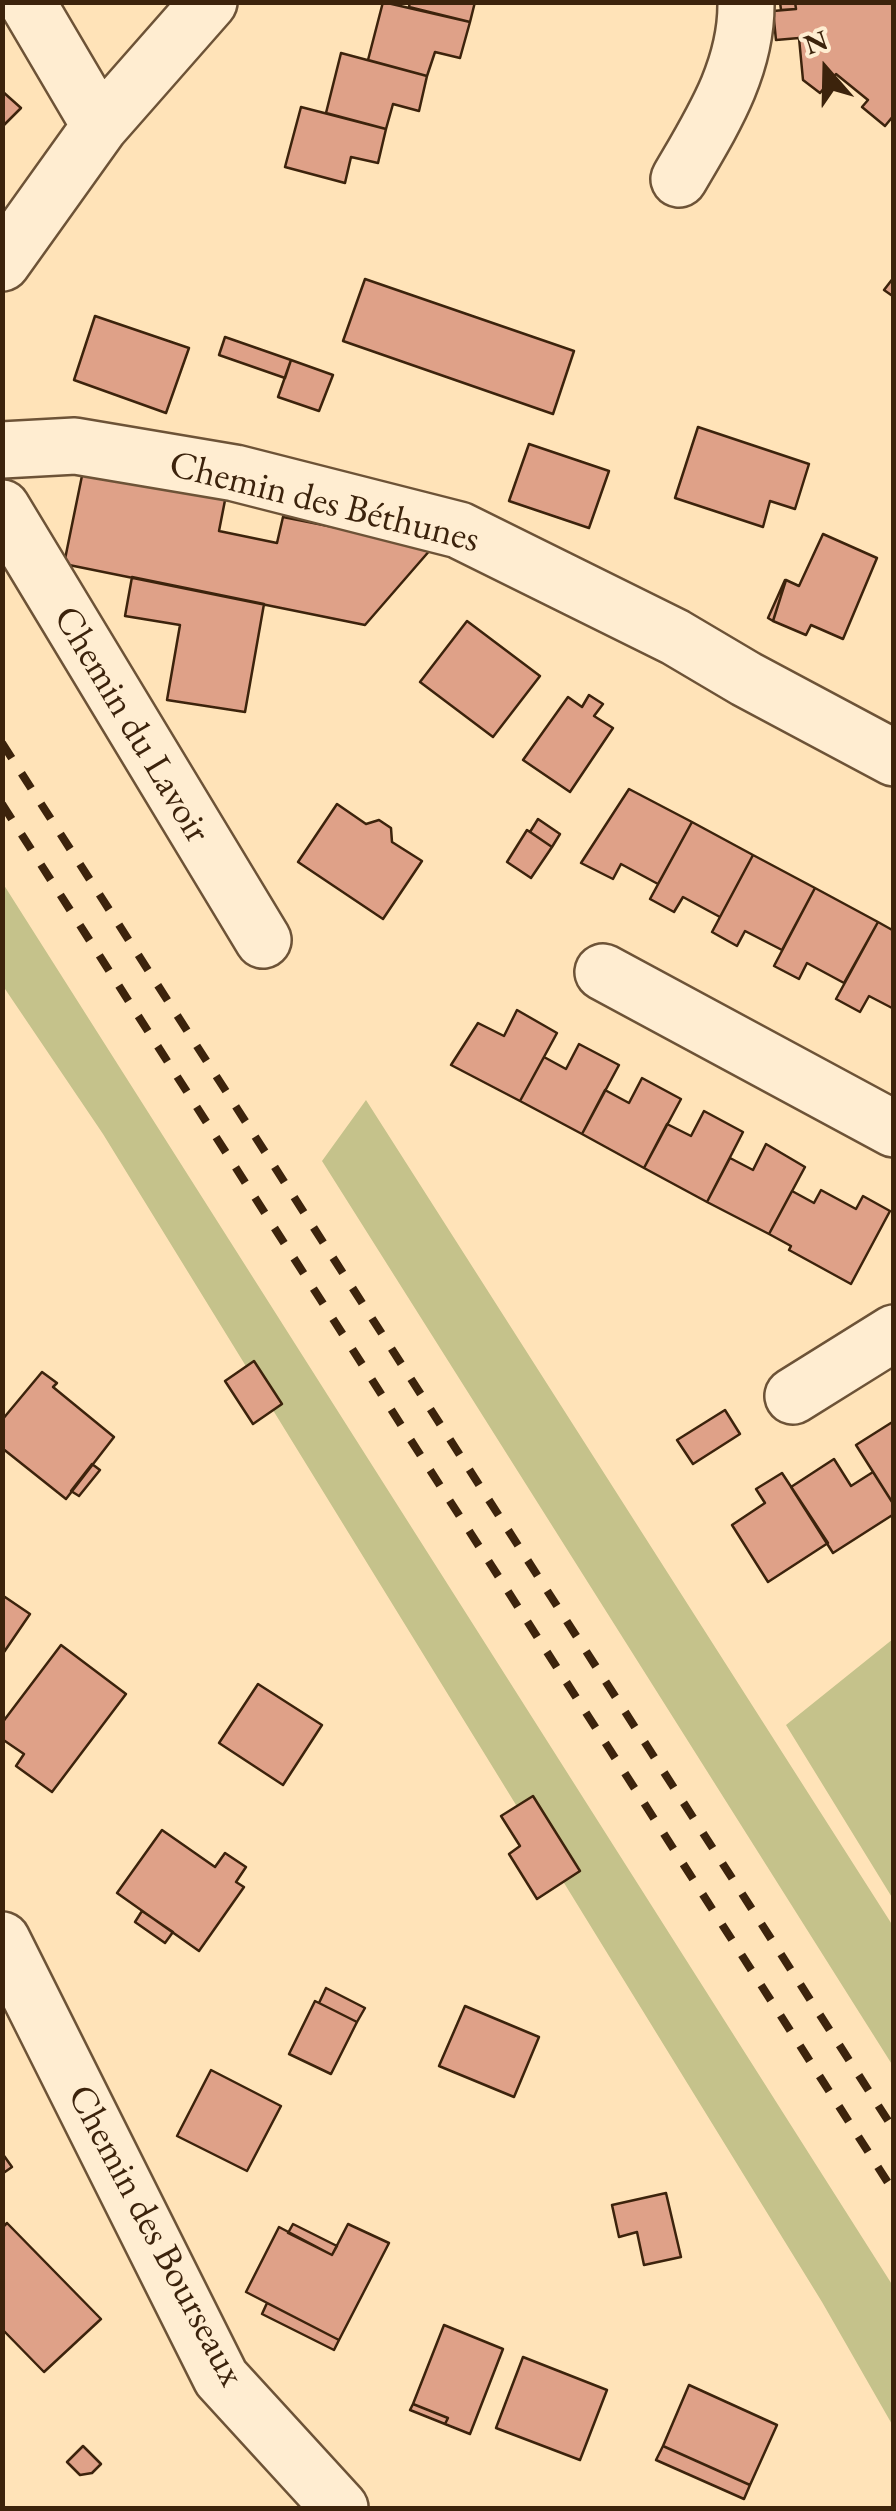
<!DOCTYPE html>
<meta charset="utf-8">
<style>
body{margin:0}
#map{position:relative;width:896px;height:2511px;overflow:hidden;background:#ffe3b8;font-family:"EB Garamond",serif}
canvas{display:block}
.frame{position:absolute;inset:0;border:5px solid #3c230c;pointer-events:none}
.north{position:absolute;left:776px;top:20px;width:100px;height:100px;-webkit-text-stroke:8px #ffedd1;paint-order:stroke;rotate:340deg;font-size:28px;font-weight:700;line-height:40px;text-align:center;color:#3c230c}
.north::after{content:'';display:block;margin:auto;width:35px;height:45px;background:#3c230c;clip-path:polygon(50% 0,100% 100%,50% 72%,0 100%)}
</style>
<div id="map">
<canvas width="896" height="2511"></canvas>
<div class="frame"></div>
<div class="north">N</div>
</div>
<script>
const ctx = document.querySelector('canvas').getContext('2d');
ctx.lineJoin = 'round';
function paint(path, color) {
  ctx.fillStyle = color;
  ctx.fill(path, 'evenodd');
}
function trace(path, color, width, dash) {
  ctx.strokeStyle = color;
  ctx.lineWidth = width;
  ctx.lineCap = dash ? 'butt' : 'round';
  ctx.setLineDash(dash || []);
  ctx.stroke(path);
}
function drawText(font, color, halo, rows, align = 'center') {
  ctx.font = font + ' "EB Garamond",serif';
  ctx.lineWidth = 8;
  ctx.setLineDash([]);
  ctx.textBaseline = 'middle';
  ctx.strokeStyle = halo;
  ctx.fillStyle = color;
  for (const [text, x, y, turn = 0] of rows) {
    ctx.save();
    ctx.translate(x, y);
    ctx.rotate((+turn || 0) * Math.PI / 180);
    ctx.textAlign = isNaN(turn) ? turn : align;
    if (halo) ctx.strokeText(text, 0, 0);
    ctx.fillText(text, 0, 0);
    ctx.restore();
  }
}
const green = new Path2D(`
 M 2,882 L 893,2286 L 893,2426 L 822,2302 L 103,1134 L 3,986 Z
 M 366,1100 L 893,1926 L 893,2066 L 322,1161 Z
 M 893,1639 L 893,1899 L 786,1725 Z`);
const building = new Path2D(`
 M 383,2 L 470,22 L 460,58 L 435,52 L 427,76 L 368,60 Z
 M 410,2 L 475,2 L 470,22 L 409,7 Z
 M 780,2 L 795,2 L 796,9 L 781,10 Z
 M 795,2 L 894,2 L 894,115 L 885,126 L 862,107 L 868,100 L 836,74 L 820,93 L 803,80 L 799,38 L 776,40 L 773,11 L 796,9 Z
 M 341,53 L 427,76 L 419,111 L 393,104 L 386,129 L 326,113 Z
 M 2,91 L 21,108 L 2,127 Z
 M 301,107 L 386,129 L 378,163 L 351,157 L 345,183 L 285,167 Z
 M 894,277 L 894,297 L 884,290 Z
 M 365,279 L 574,351 L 553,414 L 343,341 Z
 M 95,316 L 189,348 L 166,413 L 74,380 Z
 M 225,337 L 291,360 L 285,378 L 219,355 Z
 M 291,360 L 333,375 L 319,411 L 278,397 Z
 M 698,427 L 809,464 L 795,509 L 770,501 L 763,527 L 675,498 Z
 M 529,444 L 609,471 L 589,528 L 509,501 Z
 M 85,461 L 227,490 L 219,531 L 277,543 L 283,517 L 424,545 L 431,549 L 365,625 L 64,564 Z
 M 823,534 L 877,558 L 843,639 L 811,625 L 806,635 L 773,621 L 786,580 L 799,586 Z
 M 132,577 L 264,604 L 245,712 L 167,700 L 180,625 L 125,616 Z
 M 785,580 L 786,580 L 773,621 L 768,618 Z
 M 467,621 L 540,676 L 493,737 L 420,682 Z
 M 589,695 L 603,704 L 594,716 L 613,728 L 570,792 L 523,760 L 568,697 L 582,707 Z
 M 629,789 L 692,822 L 658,884 L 621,864 L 613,879 L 581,863 Z
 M 337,804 L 366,824 L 379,820 L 391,828 L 392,842 L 422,861 L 383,919 L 298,862 Z
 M 538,819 L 560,834 L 552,847 L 530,832 Z
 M 692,822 L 753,855 L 720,917 L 683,897 L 674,912 L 650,899 Z
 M 527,830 L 552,847 L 531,878 L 507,862 Z
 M 753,855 L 815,888 L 782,950 L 745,931 L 737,946 L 712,932 Z
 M 815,888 L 878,922 L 844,983 L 807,963 L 799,979 L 774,966 Z
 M 878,922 L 894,931 L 894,1009 L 869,996 L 860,1012 L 836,999 Z
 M 517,1010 L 557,1033 L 520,1101 L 451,1065 L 478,1023 L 504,1036 Z
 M 579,1044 L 619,1065 L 582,1134 L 520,1101 L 544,1057 L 566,1069 Z
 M 642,1078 L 681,1099 L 644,1168 L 582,1134 L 605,1090 L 629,1103 Z
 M 704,1111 L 743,1132 L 707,1202 L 644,1168 L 667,1124 L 691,1136 Z
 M 766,1144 L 805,1167 L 769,1234 L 707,1202 L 730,1158 L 753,1170 Z
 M 821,1190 L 856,1209 L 863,1196 L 890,1211 L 851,1284 L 789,1250 L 791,1246 L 769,1234 L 792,1191 L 814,1203 Z
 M 254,1361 L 282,1404 L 253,1424 L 225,1381 Z
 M 42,1372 L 57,1383 L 53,1387 L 114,1437 L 66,1499 L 2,1448 L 2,1420 Z
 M 725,1410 L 740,1434 L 693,1464 L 677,1440 Z
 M 894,1421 L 894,1505 L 856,1445 Z
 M 834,1459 L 851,1486 L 873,1472 L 894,1505 L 894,1514 L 833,1553 L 791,1487 Z
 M 92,1464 L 100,1470 L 79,1496 L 71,1491 Z
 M 782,1473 L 828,1543 L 768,1582 L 732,1525 L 765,1503 L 756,1489 Z
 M 2,1595 L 30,1614 L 2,1655 Z
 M 61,1645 L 126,1694 L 52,1792 L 16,1766 L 24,1754 L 2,1739 L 2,1723 Z
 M 258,1684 L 322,1725 L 283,1785 L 219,1743 Z
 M 533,1796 L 580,1871 L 537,1899 L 509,1854 L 520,1846 L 501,1816 Z
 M 162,1830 L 215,1867 L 225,1853 L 246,1867 L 236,1882 L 244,1887 L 199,1951 L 117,1893 Z
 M 142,1911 L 173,1932 L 165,1943 L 135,1922 Z
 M 326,1988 L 365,2008 L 357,2022 L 319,2003 Z
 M 315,2001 L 357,2022 L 331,2074 L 289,2054 Z
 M 465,2006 L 539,2037 L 514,2097 L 439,2066 Z
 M 211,2070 L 281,2106 L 247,2171 L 177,2136 Z
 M 2,2153 L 12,2167 L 2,2174 Z
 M 666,2193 L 681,2257 L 644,2265 L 637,2232 L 619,2237 L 612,2205 Z
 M 7,2223 L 101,2319 L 44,2372 L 2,2329 L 2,2228 Z
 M 293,2224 L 337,2246 L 332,2255 L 288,2233 Z
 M 348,2224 L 389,2243 L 339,2340 L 246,2292 L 279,2227 L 332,2255 Z
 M 267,2303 L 339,2340 L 334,2350 L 262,2314 Z
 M 444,2325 L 503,2349 L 470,2434 L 445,2424 L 448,2418 L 413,2404 Z
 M 523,2357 L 607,2390 L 580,2460 L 496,2428 Z
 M 689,2385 L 777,2425 L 750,2485 L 663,2446 Z
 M 413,2404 L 448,2418 L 445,2424 L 410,2410 Z
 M 83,2446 L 101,2464 L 92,2473 L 80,2475 L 67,2462 Z
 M 663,2446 L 750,2485 L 744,2499 L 656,2460 Z`);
const minor = new Path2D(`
 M 27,2 L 100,126
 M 679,179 C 711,124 747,69 746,2
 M 2,263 L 100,126 L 209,2
 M 2,450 L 75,446 L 235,473 L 459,530 L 675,637 L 746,679 L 894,758
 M 2,508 L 263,940
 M 603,972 L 894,1129
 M 793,1396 L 894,1333
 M 2,1940 L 221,2378 L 340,2508`);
const rail = new Path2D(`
 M 2,743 L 894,2130
 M 2,804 L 894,2192`);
const streetNames = [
 ["Chemin des Béthunes",324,503,14],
 ["Chemin du Lavoir",131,725,59],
 ["Chemin des Bourseaux",155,2236,62]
];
paint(green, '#c5c28b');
paint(building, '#dfa188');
trace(building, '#3c230c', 2.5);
trace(minor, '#6d5337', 60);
trace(minor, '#ffedd1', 55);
trace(rail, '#3c230c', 8, [18, 18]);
drawText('38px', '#3c230c', '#ffedd1', streetNames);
</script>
